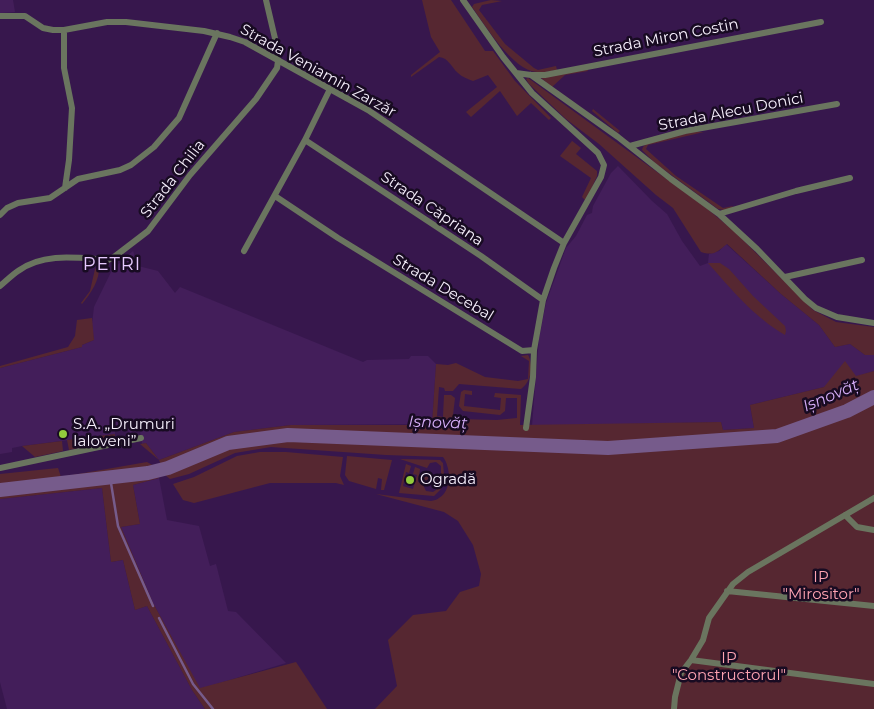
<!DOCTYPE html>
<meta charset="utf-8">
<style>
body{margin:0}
canvas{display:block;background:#37174d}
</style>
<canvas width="874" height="709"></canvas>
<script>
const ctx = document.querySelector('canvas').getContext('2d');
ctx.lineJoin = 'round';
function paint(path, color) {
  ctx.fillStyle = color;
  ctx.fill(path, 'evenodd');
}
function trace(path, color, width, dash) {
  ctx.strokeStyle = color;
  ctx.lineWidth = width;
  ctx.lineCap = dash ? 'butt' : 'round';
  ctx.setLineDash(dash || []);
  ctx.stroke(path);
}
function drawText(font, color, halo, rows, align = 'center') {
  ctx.font = font + ' Montserrat,sans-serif';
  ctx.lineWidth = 5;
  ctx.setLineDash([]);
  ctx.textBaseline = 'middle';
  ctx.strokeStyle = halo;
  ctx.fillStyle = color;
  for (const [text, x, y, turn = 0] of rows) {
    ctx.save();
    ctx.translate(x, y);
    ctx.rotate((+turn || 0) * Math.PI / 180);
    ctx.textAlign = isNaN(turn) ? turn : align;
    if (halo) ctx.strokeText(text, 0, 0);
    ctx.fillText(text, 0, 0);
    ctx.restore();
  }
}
const built = new Path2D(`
 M 0,0 L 13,0 L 15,12 L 0,13 Z
 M 618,166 L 652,201 L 667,214 L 682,241 L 700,266 L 708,263 L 709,254 L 719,251 L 726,244 L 781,294 L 819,325 L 835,347 L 850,344 L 865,355 L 874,355 L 874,371 L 824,387 L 750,405 L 754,428 L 723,430 L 721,422 L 532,426 L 539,339 L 546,303 L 566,248 L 576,236 L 587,215 L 592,213 L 593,206 L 611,173 Z
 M 133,251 L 138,266 L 158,271 L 175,293 L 180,287 L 363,362 L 367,360 L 409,359 L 411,356 L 428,356 L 436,364 L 432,424 L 291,425 L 234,432 L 159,460 L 146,443 L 142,444 L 140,431 L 129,433 L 128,429 L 115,430 L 115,434 L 22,446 L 12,448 L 12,452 L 0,454 L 0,368 L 82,347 L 82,345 L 94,340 L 92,324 L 94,307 L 112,270 Z
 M 159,478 L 167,520 L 199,526 L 210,566 L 216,564 L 228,611 L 236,612 L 286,663 L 200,689 L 153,603 L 121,527 L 140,524 L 133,485 Z
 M 102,488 L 111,562 L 123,560 L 135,610 L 147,606 L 192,690 L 205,709 L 7,709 L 0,682 L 0,499 Z`);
const green = new Path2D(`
 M 422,0 L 451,0 L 485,51 L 493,51 L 515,81 L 551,118 L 549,120 L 531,103 L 517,116 L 500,91 L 471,117 L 466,112 L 497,87 L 488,75 L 473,81 C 468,79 462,77 458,73 C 451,67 449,58 439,57 L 411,77 L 411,75 L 440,52 L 431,37 Z
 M 491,0 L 502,1 L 482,5 L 479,10 L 505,44 L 534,68 L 538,70 L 556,66 L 557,70 C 551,71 543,73 537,72 C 512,70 486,26 472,7 L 474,4 Z
 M 587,69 L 588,71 L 565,75 L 552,87 L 540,77 Z
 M 528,78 L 705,207 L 734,231 L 813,310 L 836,322 L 874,327 L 874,355 L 865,355 L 850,344 L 835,347 L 819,325 L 781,294 L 727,244 C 717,252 714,256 701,252 L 673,208 L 656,195 L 599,144 L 566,119 L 529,84 L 526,79 Z
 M 593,109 L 620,131 L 618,133 L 592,111 Z
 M 693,132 L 704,132 L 648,145 L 646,149 L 676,176 L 723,208 L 733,206 L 731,209 L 724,210 L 718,209 L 655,163 L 642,150 L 643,147 L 647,143 Z
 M 571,140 L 581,148 L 576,154 L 597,171 L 597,176 L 586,201 L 582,197 L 591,178 L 560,156 L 572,141 Z
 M 708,263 L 720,263 L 729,269 L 753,296 L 785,326 L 786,331 L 785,335 C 754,317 731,289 708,263 Z
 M 99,266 C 100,280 91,293 82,304 L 81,303 L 90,291 L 95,269 Z
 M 92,318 L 94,340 L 82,345 L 82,347 L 0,368 L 0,366 L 68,347 L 75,336 L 77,320 Z
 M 528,355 C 534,366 531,382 521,389 L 459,384 L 453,391 L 445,391 L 444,388 L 439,387 L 437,416 L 443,417 L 444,395 L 451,395 L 455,398 L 453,415 L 456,419 L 497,420 L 517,418 L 517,398 L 506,398 L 505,411 L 500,415 L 463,411 L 459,406 L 461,392 L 464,390 L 472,391 L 472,395 L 465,394 L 464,406 L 500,410 L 501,398 L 494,397 L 495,393 L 521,395 L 520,425 L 721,422 L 723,430 L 754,428 L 750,405 L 824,387 L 845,361 L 856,376 L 874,371 L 874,709 L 375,709 L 397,686 L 388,640 L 413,615 L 446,611 L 460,592 L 479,586 L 481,574 L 473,545 L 458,521 L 444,512 L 376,494 L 431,501 C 434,500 437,500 439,498 C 452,491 451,467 443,457 L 386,455 L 271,447 L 235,453 L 189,474 L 170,479 L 165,475 L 159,460 L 140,444 L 146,443 L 159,460 L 234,432 L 291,425 L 430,425 L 432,424 L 436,364 L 448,365 L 456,363 L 485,377 L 518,381 L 528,379 L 529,361 L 521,356 Z
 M 115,434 L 114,440 L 69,450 L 67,440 Z
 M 62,441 L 63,451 L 35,457 L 22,446 Z
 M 260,452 L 286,452 L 343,457 L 340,476 L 344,485 L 336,483 L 270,483 L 194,503 L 183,500 L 173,484 L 194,477 L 237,456 Z
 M 347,456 L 392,460 L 384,490 L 381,490 L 382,479 L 378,478 L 376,489 L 349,481 L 345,475 Z
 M 400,459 L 440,460 L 443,463 L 444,475 L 441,474 L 441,466 L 436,462 L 430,463 L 427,468 Z
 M 147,462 L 154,466 L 159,478 L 133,485 L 140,524 L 121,527 L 153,603 L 200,688 L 296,662 L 327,709 L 205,709 L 192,690 L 147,606 L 135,610 L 123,560 L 111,562 L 102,488 L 0,499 L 0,474 L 58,468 L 61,477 Z
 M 406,464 L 411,466 L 409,473 L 406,472 L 403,486 L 413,489 L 417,475 L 413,474 L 415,467 L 420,469 L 418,482 L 421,483 L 424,471 L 429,473 L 431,477 L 424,482 L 423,485 L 426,491 L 433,492 L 436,490 L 438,483 L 435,477 L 438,476 L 443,478 L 441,489 L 434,496 L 399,493 Z`);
const stream = new Path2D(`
 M 110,477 L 118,526 L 153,606
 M 159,618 L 193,684 L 213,709`);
const river = new Path2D(`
 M 0,490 L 148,473 L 168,468 L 228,443 L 288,435 L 608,448 L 777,436 L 847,411 L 874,397`);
const street = new Path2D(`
 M 463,0 L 503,57 L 532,93 L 598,153 L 604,165 L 601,177 L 564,243 L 554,268 L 543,300 L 534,350 L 533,377 L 526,428
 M 0,16 L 25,16 L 43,28 L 53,30 L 64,30 L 107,22 L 126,22 L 204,31 L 230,37 L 245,42 L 368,110 L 564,243
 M 64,30 L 64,68 L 72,108 L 69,160 L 65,188
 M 516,73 L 531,75 L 545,75 L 821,22
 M 531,75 L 618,137 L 671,179 L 719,214 L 757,249 L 805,299 L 816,308 L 837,317 L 874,323
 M 305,140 L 481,256 L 543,300
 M 630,146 L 685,131 L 837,104
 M 275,196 L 338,238 L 522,351 L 534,350
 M 719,214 L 796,191 L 850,178
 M 0,215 L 7,208 L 18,203 L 50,198 L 78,179 L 120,170 L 131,165 L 154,147 L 179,118 L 217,33
 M 244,251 L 305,140 L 330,89
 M 785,277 L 862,260
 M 0,286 C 6,281 12,275 18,271 C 44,252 78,258 108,260 L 114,257 L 148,231 L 190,175 L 256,99 L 277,68 L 278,61 L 277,47 L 266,0
 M 0,468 L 141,438
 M 845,515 L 857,527 L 874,530
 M 727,591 L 874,606
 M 691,660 L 874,684
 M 674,709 L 675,697 L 681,673 L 691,660 L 703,640 L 709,618 L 733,584 L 748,572 L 874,498`);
const markers = [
 [63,434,5,"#93cc3d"],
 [410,480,5,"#93cc3d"]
];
const streetNames = [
 ["Strada Miron Costin",666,38,-11],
 ["Strada Veniamin Zarzăr",318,71,29],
 ["Strada Alecu Donici",731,112,-11],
 ["Strada Chilia",173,179,-52],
 ["Strada Căpriana",432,209,34],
 ["Strada Decebal",443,288,31]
];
const poiNames = [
 ["S.A. „Drumuri",73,425],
 ["Ialoveni”",73,442],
 ["Ogradă",420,480]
];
const parkNames = [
 ["IP",821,578],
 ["\"Mirositor\"",821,595],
 ["IP",729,659],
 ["\"Constructorul\"",729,676]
];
const waterNames = [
 ["Ișnovăț",831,396,-23],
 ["Ișnovăț",438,423,2]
];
const quarterNames = [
 ["PETRI",112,265]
];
paint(built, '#431e5a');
paint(green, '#562731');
trace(stream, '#765b8b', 2.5);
trace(river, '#765b8b', 14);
trace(street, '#6a755f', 6);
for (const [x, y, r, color] of markers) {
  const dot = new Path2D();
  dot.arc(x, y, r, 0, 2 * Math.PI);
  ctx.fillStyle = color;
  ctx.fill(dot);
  trace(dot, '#180b22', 2);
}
drawText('15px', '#f6effc', '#180b22', streetNames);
drawText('15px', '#f6effc', '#180b22', poiNames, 'left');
drawText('15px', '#ffa3b2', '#180b22', parkNames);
drawText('italic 16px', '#d5adf7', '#180b22', waterNames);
ctx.letterSpacing = '1px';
drawText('18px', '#e6c9fe', '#180b22', quarterNames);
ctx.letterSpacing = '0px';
</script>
